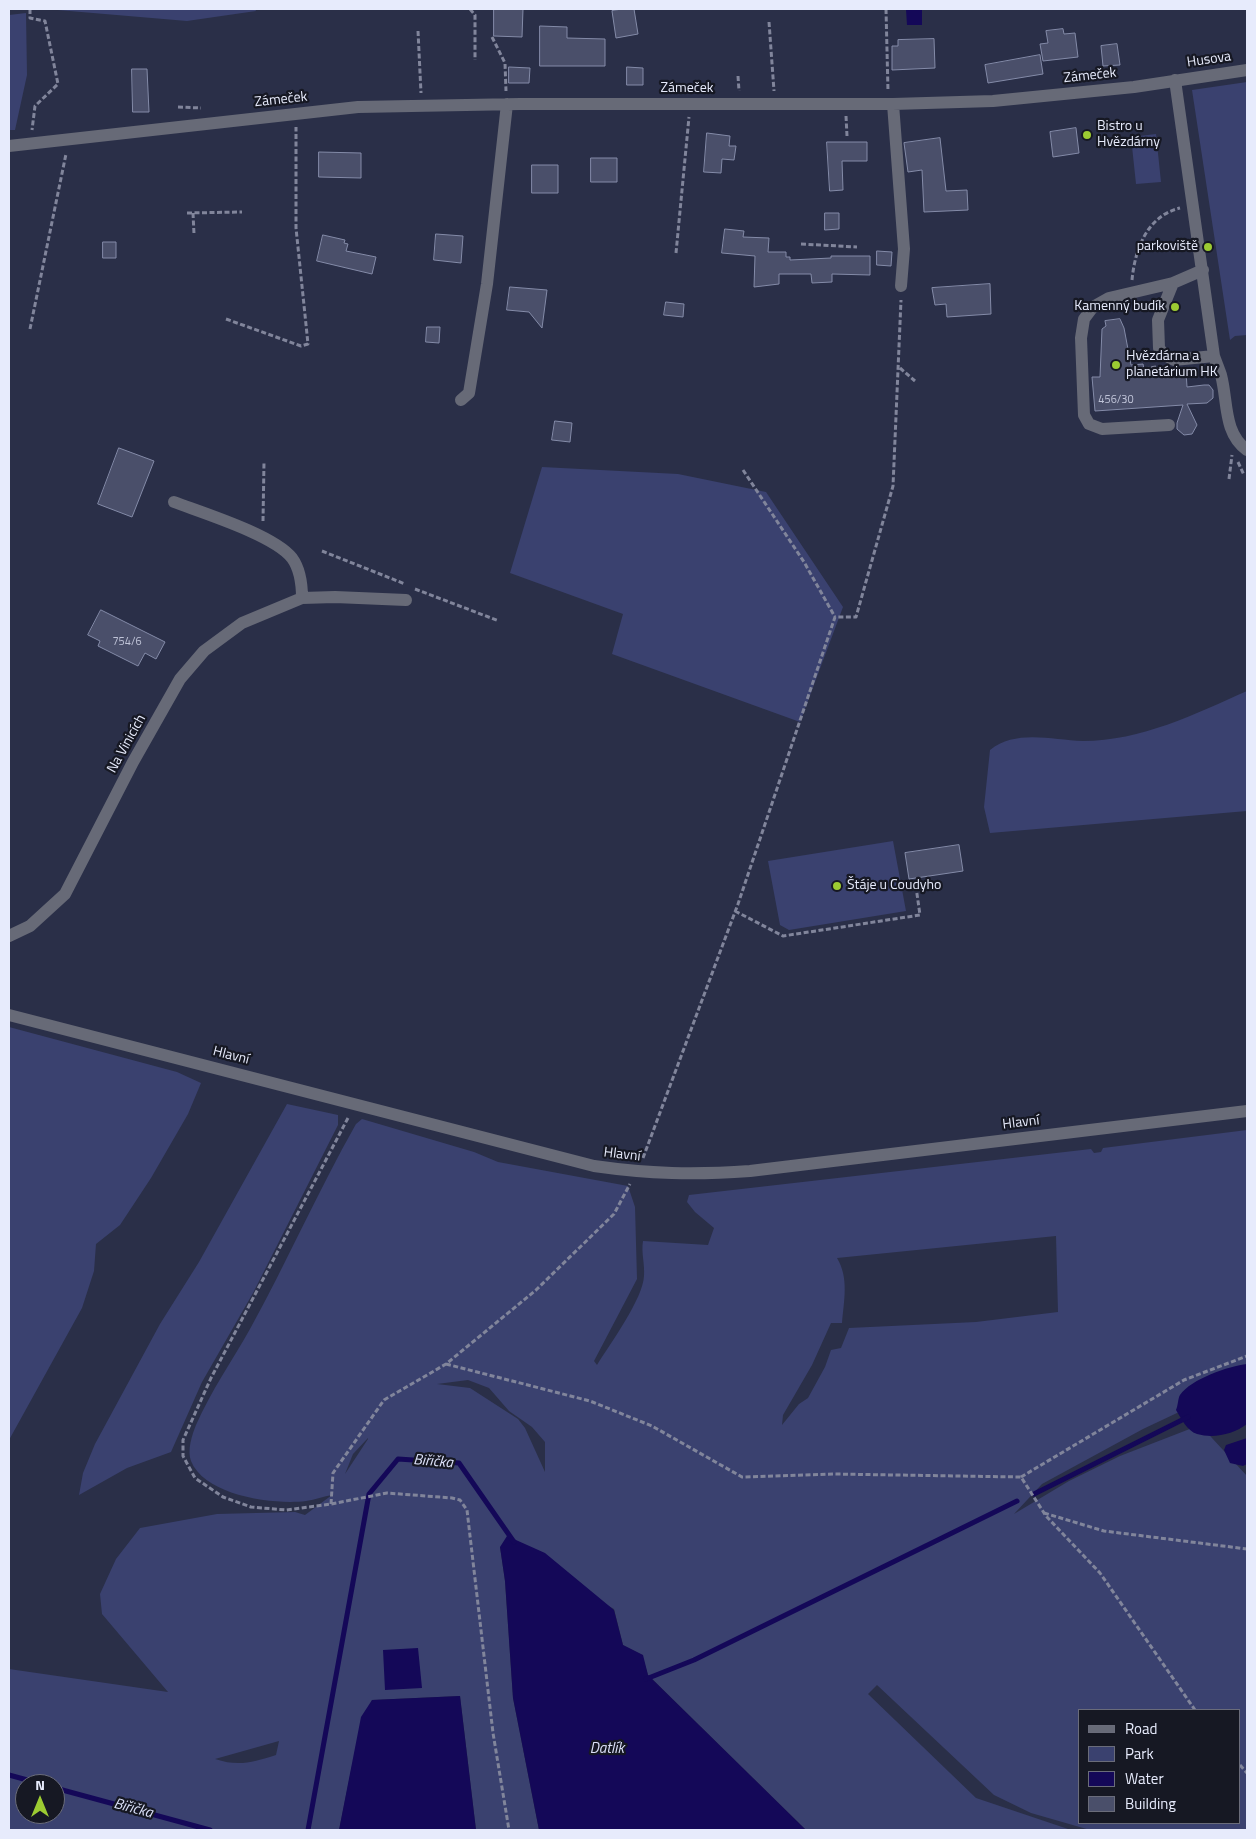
<!DOCTYPE html>
<meta charset="utf-8">
<style>
body{margin:0}
#map{position:relative;width:1256px;height:1839px;overflow:hidden;background:#2a2f48;font-family:"Titillium Web",sans-serif}
canvas{display:block}
.frame{position:absolute;inset:0;border:10px solid #e7ebfc;pointer-events:none}
.legend{position:absolute;left:1078px;top:1709px;width:162px;height:115px;box-sizing:border-box;background:#161823;border:1px solid #6a6c7a;margin:0;padding:6px 9px;list-style:none;font-size:15px;color:#e7ebfc}
.legend li{display:flex;align-items:center;gap:10px;height:25px}
.legend b{width:25px;border:1px solid #6a6c7a}
.north{position:absolute;left:15px;top:1774px;width:50px;height:50px;box-sizing:border-box;background:#161823;border:1px solid #6a6c7a;border-radius:50%;rotate:0deg;font-size:14px;font-weight:700;line-height:20px;text-align:center;color:#e7ebfc}
.north::after{content:'';display:block;margin:auto;width:18px;height:22px;background:#9ccb32;clip-path:polygon(50% 0,100% 100%,50% 72%,0 100%)}
</style>
<div id="map">
<canvas width="1256" height="1839"></canvas>
<div class="frame"></div>
<ul class="legend">
<li><b style="height:6px;background:#676a77"></b>Road</li>
<li><b style="height:14px;background:#3a416f"></b>Park</li>
<li><b style="height:14px;background:#140858"></b>Water</li>
<li><b style="height:14px;background:#4a4f6a"></b>Building</li>
</ul>
<div class="north">N</div>
</div>
<script>
const ctx = document.querySelector('canvas').getContext('2d');
ctx.lineJoin = 'round';
function paint(path, color) {
  ctx.fillStyle = color;
  ctx.fill(path, 'evenodd');
}
function trace(path, color, width, dash) {
  ctx.strokeStyle = color;
  ctx.lineWidth = width;
  ctx.lineCap = dash ? 'butt' : 'round';
  ctx.setLineDash(dash || []);
  ctx.stroke(path);
}
function drawText(font, color, halo, rows, align = 'center') {
  ctx.font = font + ' "Titillium Web",sans-serif';
  ctx.lineWidth = 4.5;
  ctx.setLineDash([]);
  ctx.textBaseline = 'middle';
  ctx.strokeStyle = halo;
  ctx.fillStyle = color;
  for (const [text, x, y, turn = 0] of rows) {
    ctx.save();
    ctx.translate(x, y);
    ctx.rotate((+turn || 0) * Math.PI / 180);
    ctx.textAlign = isNaN(turn) ? turn : align;
    if (halo) ctx.strokeText(text, 0, 0);
    ctx.fillText(text, 0, 0);
    ctx.restore();
  }
}
const green = new Path2D(`
 M 46,9 L 255,9 L 256,11 L 187,21 Z
 M 26,13 L 27,75 L 15,130 L 9,130 L 9,15 Z
 M 1247,82 L 1247,335 L 1235,336 L 1230,340 L 1192,90 Z
 M 1156,134 L 1161,182 L 1136,184 L 1131,137 Z
 M 542,467 L 678,474 L 766,492 L 843,607 L 800,722 L 612,654 L 623,614 L 510,573 Z
 M 1247,691 L 1247,811 L 990,833 L 984,807 L 990,750 C 1016,729 1052,740 1083,741 C 1141,741 1195,714 1247,691 Z
 M 893,841 L 906,911 L 789,930 L 780,925 L 768,861 Z
 M 9,1027 L 177,1072 L 201,1083 L 188,1114 L 151,1178 L 120,1225 L 96,1244 L 94,1271 L 82,1308 L 9,1440 Z
 M 287,1104 L 338,1115 L 338,1125 L 253,1293 L 202,1382 L 171,1452 L 127,1468 L 79,1495 L 83,1473 L 95,1444 L 160,1324 L 199,1262 Z
 M 362,1119 L 474,1152 L 498,1162 L 628,1186 L 635,1207 L 637,1279 L 594,1361 L 597,1365 C 610,1344 643,1299 644,1276 C 645,1264 641,1253 643,1241 L 708,1245 L 714,1228 L 695,1212 L 687,1202 L 689,1195 L 1091,1149 L 1094,1153 L 1101,1152 L 1103,1148 L 1247,1130 L 1247,1380 L 1143,1429 L 1042,1484 L 1014,1514 L 1069,1481 L 1120,1456 L 1200,1425 L 1247,1476 L 1247,1830 L 1090,1830 L 1031,1813 L 994,1795 L 877,1685 L 868,1694 L 976,1798 L 1071,1830 L 806,1830 L 648,1675 L 642,1655 L 623,1645 L 614,1609 L 500,1547 L 505,1581 L 513,1698 L 539,1830 L 476,1830 L 460,1696 L 372,1700 L 352,1766 L 339,1830 L 9,1830 L 9,1669 L 168,1692 L 102,1614 L 100,1594 L 116,1559 L 140,1528 L 217,1514 L 295,1512 L 305,1515 L 332,1495 C 324,1496 315,1500 306,1501 C 274,1505 205,1496 191,1461 C 187,1450 192,1435 196,1425 C 211,1391 232,1361 250,1329 C 287,1262 318,1191 356,1124 ZM 1056,1236 L 1058,1312 L 976,1322 L 849,1328 L 841,1348 L 831,1350 L 825,1367 L 808,1398 L 799,1404 L 782,1425 L 783,1415 L 812,1365 L 831,1323 L 842,1323 C 844,1300 849,1278 837,1258 ZM 468,1380 L 489,1388 L 509,1411 L 532,1427 L 545,1442 L 545,1472 L 525,1428 L 518,1419 L 470,1388 L 437,1384 ZM 368,1438 L 368,1439 L 345,1474 L 353,1454 ZM 1080,1710 L 1240,1710 L 1240,1823 L 1080,1823 ZM 279,1741 L 276,1755 C 253,1762 239,1767 215,1759 ZM 25,1784 L 55,1784 L 55,1814 L 25,1814 Z`);
const water = new Path2D(`
 M 906,9 L 922,9 L 922,25 L 907,25 Z
 M 1247,1364 L 1247,1424 C 1234,1434 1214,1439 1197,1434 C 1187,1431 1181,1418 1176,1410 C 1178,1406 1178,1398 1180,1395 C 1191,1379 1229,1366 1247,1364 Z
 M 1247,1438 L 1247,1464 L 1243,1466 L 1230,1463 L 1224,1450 L 1226,1445 Z
 M 507,1536 L 545,1553 L 614,1610 L 623,1645 L 643,1655 L 648,1675 L 806,1830 L 539,1830 L 513,1698 L 505,1581 L 500,1547 Z
 M 418,1648 L 422,1688 L 385,1690 L 383,1650 Z
 M 460,1696 L 476,1830 L 339,1830 L 361,1717 L 372,1700 Z`);
const stream = new Path2D(`
 M 1034,1494 L 1188,1417
 M 646,1679 L 694,1660 L 1017,1501
 M 9,1775 L 42,1784
 M 55,1788 L 210,1830
 M 308,1830 L 369,1494 L 398,1459 L 459,1463 L 514,1542`);
const building = new Path2D(`
 M 494,9 L 523,9 L 522,37 L 494,36 Z
 M 622,9 L 634,9 L 638,34 L 616,38 L 612,11 Z
 M 540,26 L 567,27 L 567,38 L 605,39 L 605,66 L 540,66 Z
 M 1063,29 L 1064,34 L 1075,33 L 1078,57 L 1043,61 L 1040,44 L 1048,43 L 1046,31 Z
 M 934,39 L 935,68 L 892,70 L 892,46 L 898,46 L 898,40 Z
 M 1117,44 L 1120,65 L 1103,66 L 1101,46 Z
 M 1040,55 L 1043,74 L 988,83 L 985,65 Z
 M 509,67 L 530,68 L 529,83 L 509,83 Z
 M 627,67 L 643,68 L 643,85 L 627,85 Z
 M 132,69 L 147,69 L 149,112 L 133,112 Z
 M 1076,128 L 1079,153 L 1053,157 L 1050,132 Z
 M 707,133 L 730,136 L 729,146 L 736,146 L 734,160 L 722,159 L 721,173 L 704,172 Z
 M 940,138 L 946,191 L 967,190 L 968,210 L 924,212 L 922,170 L 908,172 L 904,143 Z
 M 827,142 L 867,142 L 867,161 L 842,161 L 843,190 L 830,191 Z
 M 319,152 L 361,153 L 361,178 L 319,177 Z
 M 591,158 L 617,158 L 617,182 L 591,182 Z
 M 532,165 L 558,165 L 558,193 L 532,193 Z
 M 825,213 L 839,213 L 839,229 L 825,230 Z
 M 725,229 L 744,231 L 743,237 L 769,238 L 768,252 L 786,252 L 786,257 L 790,257 L 790,260 L 831,258 L 831,256 L 870,256 L 870,275 L 832,274 L 832,282 L 812,283 L 811,274 L 779,274 L 779,284 L 754,287 L 755,256 L 722,253 Z
 M 436,234 L 463,236 L 461,263 L 434,260 Z
 M 323,235 L 345,240 L 344,243 L 348,244 L 346,251 L 376,257 L 372,274 L 317,261 Z
 M 103,242 L 116,242 L 116,258 L 103,258 Z
 M 877,251 L 892,252 L 891,266 L 877,265 Z
 M 990,284 L 991,314 L 947,317 L 946,304 L 935,305 L 932,288 Z
 M 510,287 L 547,290 L 542,328 L 529,312 L 507,310 Z
 M 666,302 L 684,304 L 683,317 L 664,315 Z
 M 1120,319 L 1124,328 L 1131,365 L 1143,364 L 1145,374 L 1186,371 L 1187,387 L 1204,385 L 1209,385 L 1213,390 L 1213,398 L 1207,403 L 1187,404 L 1197,425 L 1192,434 L 1184,435 L 1177,429 L 1177,423 L 1183,405 L 1095,411 L 1092,377 L 1100,377 L 1102,329 L 1106,326 L 1105,321 Z
 M 427,327 L 440,327 L 439,343 L 426,342 Z
 M 555,421 L 572,423 L 570,442 L 552,440 Z
 M 119,448 L 154,461 L 132,517 L 98,504 Z
 M 101,610 L 165,642 L 156,659 L 145,653 L 138,666 L 98,646 L 100,641 L 88,635 Z
 M 959,845 L 963,871 L 909,879 L 905,853 Z`);
const path = new Path2D(`
 M 30,9 L 30,18 L 45,21 L 58,84 L 35,106 L 32,130
 M 470,9 L 475,15 L 475,60
 M 886,9 L 888,91
 M 769,22 L 774,91
 M 418,31 L 421,93
 M 492,37 L 505,63 L 506,91
 M 738,76 L 739,91
 M 178,107 L 201,108
 M 846,116 L 847,136
 M 187,213 L 242,212
 M 193,213 L 194,234
 M 801,244 L 857,247
 M 676,253 L 689,117
 M 1132,280 C 1135,249 1147,216 1180,208
 M 226,319 L 301,346 L 308,344 L 296,228 L 296,127
 M 30,329 L 66,154
 M 900,368 L 915,381
 M 1144,369 L 1156,367
 M 1238,462 L 1244,475
 M 743,470 L 804,562 L 835,617
 M 1229,479 L 1232,455
 M 263,521 L 264,462
 M 322,551 L 405,584
 M 415,589 L 499,621
 M 735,911 L 783,936 L 920,915 L 916,887
 M 348,1118 L 211,1378 L 183,1440 L 183,1456 L 195,1478 L 223,1497 L 251,1507 L 286,1510 L 331,1504 L 387,1493 L 452,1498 L 460,1500 L 467,1510 L 493,1733 L 509,1830
 M 643,1158 L 738,904 L 835,617 L 856,617 L 893,486 L 901,300
 M 446,1364 L 590,1401 L 652,1426 L 742,1477 L 833,1474 L 1021,1477 L 1046,1516 L 1100,1573 L 1195,1710
 M 1021,1477 L 1184,1380 L 1247,1356
 M 331,1504 L 333,1473 L 384,1400 L 446,1364 L 536,1290 L 614,1214 L 630,1184
 M 1044,1513 L 1104,1531 L 1247,1549
 M 1240,1765 L 1247,1773`);
const minor = new Path2D(`
 M 1175,80 L 1214,356 C 1216,362 1219,369 1221,375 C 1228,401 1223,433 1247,450
 M 893,104 L 904,249 L 901,286
 M 9,146 L 358,107 L 520,104 L 893,104 L 993,101 L 1134,87 L 1247,70
 M 1203,270 L 1173,283 L 1158,320 L 1159,348 L 1164,355 L 1174,360 L 1214,356
 M 461,400 L 469,393 L 487,284 L 507,104
 M 1169,425 L 1102,429 L 1089,424 L 1084,415 L 1081,338 L 1084,319 L 1093,307 L 1109,298 L 1173,283
 M 174,502 C 203,513 274,535 292,558 C 300,569 302,585 302,598
 M 9,936 L 30,926 L 65,894 L 133,762 L 180,679 L 204,651 L 242,623 L 302,598 L 335,597 L 406,600
 M 9,1015 L 594,1166 C 650,1174 694,1175 750,1171 L 1247,1111`);
const markers = [
 [1087,135,5,"#9ccb32"],
 [1208,247,5,"#9ccb32"],
 [1175,307,5,"#9ccb32"],
 [1116,365,5,"#9ccb32"],
 [837,886,5,"#9ccb32"]
];
const numberNames = [
 ["456/30",1116,400],
 ["754/6",127,642]
];
const streetNames = [
 ["Husova",1209,60,-8],
 ["Zámeček",1090,76,-6],
 ["Zámeček",687,89],
 ["Zámeček",281,100,-6],
 ["Na Vinicích",127,744,-61],
 ["Hlavní",231,1056,14],
 ["Hlavní",1021,1123,-7],
 ["Hlavní",622,1155,7]
];
const poiNames = [
 ["Bistro u",1097,127],
 ["Hvězdárny",1097,143],
 ["parkoviště",1198,247,"right"],
 ["Kamenný budík",1165,307,"right"],
 ["Hvězdárna a",1126,357],
 ["planetárium HK",1126,373],
 ["Štáje u Coudyho",847,886]
];
const waterNames = [
 ["Biřička",433,1462,5],
 ["Datlík",607,1749],
 ["Biřička",133,1809,15]
];
paint(green, '#3a416f');
paint(water, '#140858');
trace(stream, '#140858', 5);
paint(building, '#4a4f6a');
trace(building, '#848ba8', 1);
trace(path, '#81859b', 3, [5, 2.5]);
trace(minor, '#676a77', 12);
for (const [x, y, r, color] of markers) {
  const dot = new Path2D();
  dot.arc(x, y, r, 0, 2 * Math.PI);
  ctx.fillStyle = color;
  ctx.fill(dot);
  trace(dot, '#161823', 2);
}
drawText('11px', '#c0c4d8', null, numberNames);
drawText('14px', '#e7ebfc', '#161823', streetNames);
drawText('14px', '#e7ebfc', '#161823', poiNames, 'left');
drawText('italic 15px', '#dce1f9', '#161823', waterNames);
</script>
